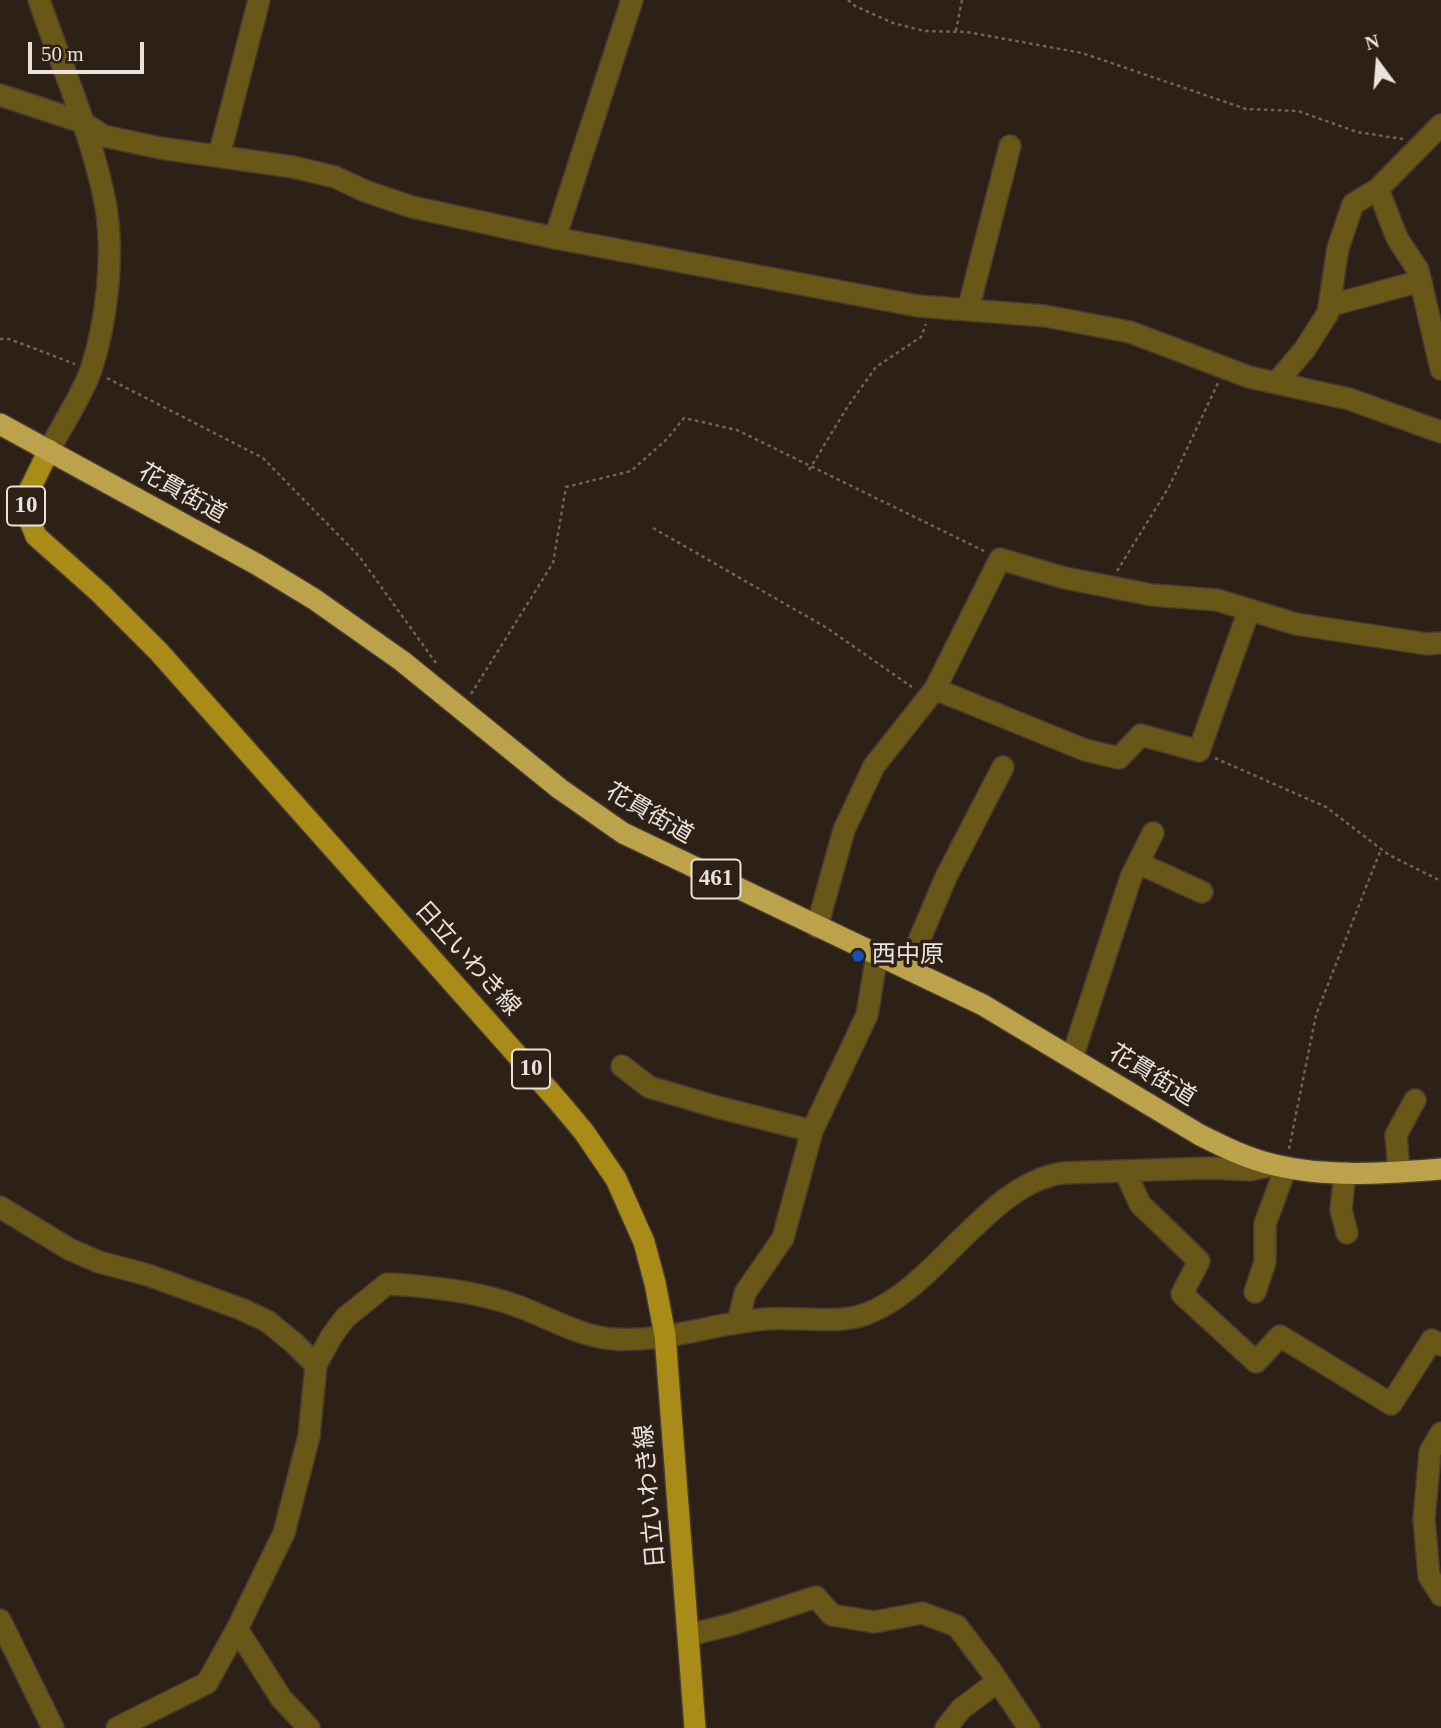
<!DOCTYPE html>
<meta charset="utf-8">
<style>
body{margin:0}
#map{position:relative;width:1441px;height:1728px;overflow:hidden;background:#2c2017;font-family:"Times New Roman",serif}
canvas{display:block}
.north{position:absolute;left:1343px;top:28px;width:70px;height:70px;-webkit-text-stroke:5px #2c2017;paint-order:stroke;rotate:344deg;font-size:19px;font-weight:700;line-height:28px;text-align:center;color:#ebe2dc}
.north::after{content:'';display:block;margin:auto;width:24px;height:32px;background:#ebe2dc;clip-path:polygon(50% 0,100% 100%,50% 72%,0 100%)}
.scale{position:absolute;left:28px;top:42px;width:116px;height:32px;box-sizing:border-box;border:4px solid #ebe2dc;border-top:0;padding-left:9px;font-size:21px;line-height:24px;white-space:nowrap;color:#ebe2dc;-webkit-text-stroke:5px #2c2017;paint-order:stroke}
</style>
<div id="map">
<canvas width="1441" height="1728"></canvas>
<div class="north">N</div>
<div class="scale">50 m</div>
</div>
<script>
const ctx = document.querySelector('canvas').getContext('2d');
ctx.lineJoin = 'round';
function trace(path, color, width, dash) {
  ctx.strokeStyle = color;
  ctx.lineWidth = width;
  ctx.lineCap = dash ? 'butt' : 'round';
  ctx.setLineDash(dash || []);
  ctx.stroke(path);
}
function drawText(font, color, halo, rows, align = 'center') {
  ctx.font = font + ' "Times New Roman","Noto Sans JP",serif';
  ctx.lineWidth = 7;
  ctx.setLineDash([]);
  ctx.textBaseline = 'middle';
  ctx.strokeStyle = halo;
  ctx.fillStyle = color;
  for (const [text, x, y, turn = 0] of rows) {
    ctx.save();
    ctx.translate(x, y);
    ctx.rotate((+turn || 0) * Math.PI / 180);
    ctx.textAlign = isNaN(turn) ? turn : align;
    if (halo) ctx.strokeText(text, 0, 0);
    ctx.fillText(text, 0, 0);
    ctx.restore();
  }
}
const path = new Path2D(`
 M 848,0 L 855,6 L 893,23 L 924,31 L 967,32 L 1082,53 L 1246,109 L 1298,111 L 1357,132 L 1403,139
 M 956,31 L 962,0
 M 0,339 L 9,339 L 75,364
 M 107,378 L 263,458 L 359,556 L 436,663
 M 809,470 L 848,406 L 876,367 L 921,337 L 926,324
 M 653,528 L 827,628 L 912,687
 M 1117,571 L 1169,487 L 1218,383
 M 471,694 L 553,563 L 566,487 L 631,471 L 667,439 L 684,418 L 737,430 L 984,551
 M 1215,758 L 1326,807 L 1389,855 L 1441,881
 M 1289,1149 L 1316,1015 L 1381,849`);
const minor = new Path2D(`
 M 39,0 C 61,64 94,140 106,207 C 114,257 107,321 91,370 C 81,397 63,424 49,450
 M 0,95 L 82,122 L 104,136 L 160,148 L 293,167 L 335,177 L 365,191 L 412,207 L 555,238 L 918,306 L 1045,316 L 1130,332 L 1249,377 L 1349,399 L 1441,432
 M 1441,125 L 1378,189 L 1397,238 L 1418,270 L 1441,369
 M 219,156 L 259,0
 M 555,238 L 632,0
 M 1330,303 L 1339,303 L 1421,281
 M 968,310 L 1010,146
 M 1276,383 L 1305,349 L 1328,313 L 1338,248 L 1353,204 L 1378,189
 M 935,689 L 1085,750 L 1119,758 L 1141,735 L 1199,751 L 1249,610
 M 1138,863 L 1202,892
 M 817,927 L 844,830 L 874,766 L 935,689 L 1000,559 L 1065,578 L 1152,595 L 1217,600 L 1296,624 L 1427,644 L 1441,643
 M 907,969 L 946,877 L 1003,767
 M 1072,1058 L 1131,877 L 1153,833
 M 622,1066 L 649,1087 L 717,1107 L 812,1131
 M 1125,1171 L 1140,1204 L 1199,1261 L 1182,1294 L 1256,1362 L 1280,1336 L 1391,1404 L 1432,1340 L 1441,1345
 M 1399,1172 L 1396,1135 L 1415,1100
 M 1345,1173 L 1341,1210 L 1347,1233
 M 0,1207 L 69,1249 L 99,1262 L 148,1275 L 241,1309 L 267,1321 L 294,1343 L 316,1365
 M 1255,1292 L 1265,1262 L 1265,1224 L 1286,1167
 M 738,1322 L 745,1293 L 783,1238 L 812,1131 L 867,1015 L 877,955
 M 1441,1433 L 1430,1452 L 1424,1519 L 1429,1576 L 1441,1595
 M 0,1620 L 53,1728
 M 237,1629 L 281,1698 L 309,1728
 M 689,1635 L 733,1624 L 816,1597 L 832,1615 L 874,1622 L 922,1613 L 957,1626 L 991,1671 L 1029,1728
 M 117,1728 L 207,1683 L 237,1629 L 284,1533 L 309,1436 L 316,1365 L 331,1337 L 345,1318 L 387,1284 C 426,1286 465,1290 502,1301 C 539,1311 574,1336 613,1339 C 664,1343 715,1323 766,1319 C 796,1316 837,1325 866,1314 C 937,1288 986,1185 1062,1173 L 1208,1168 L 1250,1170 L 1274,1165
 M 946,1728 L 961,1709 L 997,1682`);
const major = new Path2D(`
 M 49,450 L 27,495 L 25,509 L 36,536 L 100,593 L 159,652 L 558,1101 L 584,1132 L 616,1179 L 644,1242 L 655,1283 L 665,1335 L 695,1728`);
const highway = new Path2D(`
 M 0,424 L 258,565 L 314,599 L 402,661 L 560,789 L 623,833 L 983,1005 L 1200,1135 C 1224,1147 1248,1159 1275,1165 C 1328,1178 1387,1173 1441,1169`);
const markers = [
 [858,956,7,"#1a4fb4"]
];
const shields = [
 [26,506,38],
 [716,879,49],
 [531,1069,38]
];
const shieldNames = [
 ["10",26,506],
 ["461",716,879],
 ["10",531,1069]
];
const streetNames = [
 ["花貫街道",182,494,29],
 ["花貫街道",649,814,30],
 ["日立いわき線",467,959,48],
 ["花貫街道",1152,1076,31],
 ["日立いわき線",651,1496,-95]
];
const poiNames = [
 ["西中原",872,956]
];
trace(minor, '#473b33', 24);
trace(major, '#473b33', 24);
trace(highway, '#473b33', 24);
trace(path, '#6f645c', 2.5, [3.5, 3.5]);
trace(minor, '#695717', 21);
trace(major, '#a98c17', 21);
trace(highway, '#bca24a', 21);
for (const [x, y, r, color] of markers) {
  const dot = new Path2D();
  dot.arc(x, y, r, 0, 2 * Math.PI);
  ctx.fillStyle = color;
  ctx.fill(dot);
  trace(dot, '#2c2017', 2.5);
}
for (const [x, y, w] of shields) {
  const box = new Path2D();
  box.roundRect(x - w / 2, y - 19.5, w, 39, 5);
  ctx.fillStyle = '#2c2017';
  ctx.fill(box);
  trace(box, '#ebe2dc', 2);
}
drawText('bold 23px', '#ebe2dc', null, shieldNames);
drawText('24px', '#ebe2dc', '#2c2017', streetNames);
drawText('24px', '#ebe2dc', '#2c2017', poiNames, 'left');
</script>
